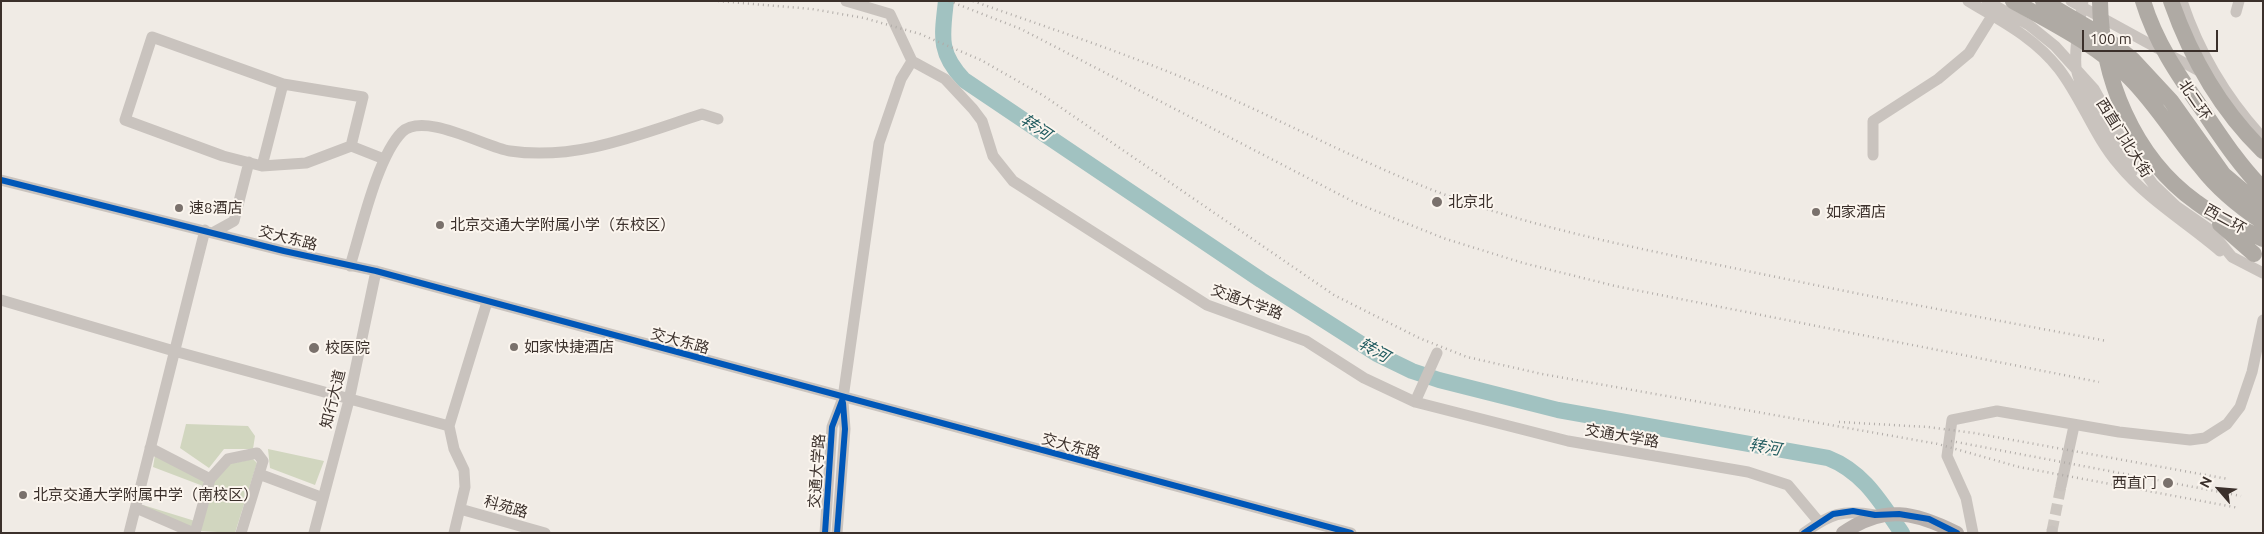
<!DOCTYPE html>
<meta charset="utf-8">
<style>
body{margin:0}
#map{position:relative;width:2264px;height:534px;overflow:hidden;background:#f0ebe5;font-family:Ubuntu,sans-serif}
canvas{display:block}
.frame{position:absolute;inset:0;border:2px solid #3b302b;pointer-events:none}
.north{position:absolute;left:2194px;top:464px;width:50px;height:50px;-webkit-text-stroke:4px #fbf5ee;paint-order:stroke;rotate:297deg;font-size:14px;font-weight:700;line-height:20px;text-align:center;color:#3b302b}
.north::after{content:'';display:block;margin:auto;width:18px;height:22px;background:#3b302b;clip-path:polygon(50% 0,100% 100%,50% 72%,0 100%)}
.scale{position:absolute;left:2082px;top:30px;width:136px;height:22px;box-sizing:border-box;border:2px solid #3b302b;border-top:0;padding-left:6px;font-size:15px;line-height:18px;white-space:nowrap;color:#3b302b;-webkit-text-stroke:4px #fbf5ee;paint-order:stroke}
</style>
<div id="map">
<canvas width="2264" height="534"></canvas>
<div class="frame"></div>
<div class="north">N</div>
<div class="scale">100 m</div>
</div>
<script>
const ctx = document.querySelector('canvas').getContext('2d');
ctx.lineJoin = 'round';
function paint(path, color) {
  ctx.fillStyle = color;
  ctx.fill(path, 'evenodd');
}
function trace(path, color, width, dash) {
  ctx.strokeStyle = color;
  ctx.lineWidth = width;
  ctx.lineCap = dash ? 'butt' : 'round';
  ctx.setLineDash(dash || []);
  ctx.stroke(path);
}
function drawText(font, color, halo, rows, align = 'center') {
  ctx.font = font + ' Ubuntu,"Noto Sans SC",sans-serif';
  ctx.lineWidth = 4;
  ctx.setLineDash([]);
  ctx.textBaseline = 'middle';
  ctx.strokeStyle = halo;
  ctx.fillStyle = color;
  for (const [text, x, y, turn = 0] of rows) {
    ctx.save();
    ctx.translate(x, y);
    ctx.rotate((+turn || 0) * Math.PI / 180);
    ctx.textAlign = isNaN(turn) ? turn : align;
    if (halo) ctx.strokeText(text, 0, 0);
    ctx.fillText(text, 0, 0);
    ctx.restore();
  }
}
const green = new Path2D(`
 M 186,424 L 248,426 L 255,436 L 253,449 L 224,449 L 209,468 L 180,448 Z
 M 268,449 L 324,461 L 315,485 L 270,468 Z
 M 155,455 L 204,478 L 203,486 L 153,467 Z
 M 253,459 L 257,463 L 235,533 L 200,531 L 213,482 L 228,464 Z
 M 143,505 L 195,521 L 193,528 L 143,508 Z`);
const river = new Path2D(`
 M 946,1 C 942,36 938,53 964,80 L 1261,280 L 1377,354 L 1412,371 L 1439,380 L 1558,410 L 1828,458 C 1864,472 1881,503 1902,533`);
const minorTunnel = new Path2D(`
 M 2052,531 L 2061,486`);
const minor = new Path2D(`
 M 846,1 L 890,14 L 912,61
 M 1968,1 C 2001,21 2034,37 2059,69 C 2082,99 2094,136 2119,165 C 2147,199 2186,222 2220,251
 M 1987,1 L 2029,25 L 2055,46 L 2094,89 L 2126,147 L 2153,184 L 2176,206 L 2209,229 L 2232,257 L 2263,273
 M 2071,1 L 2221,83
 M 2083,1 C 2080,22 2074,46 2076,67 C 2078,89 2118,152 2132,172
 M 2182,1 C 2199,52 2227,99 2263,138
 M 2236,12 L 2239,1
 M 283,84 L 262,166 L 306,163 L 351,146 L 384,159
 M 1873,155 L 1873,121 L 1938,79 L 1969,53 L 1992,16
 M 262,166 L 223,156 L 125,120 L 152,37 L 283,84 L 363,97 L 351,146
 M 1,180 L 284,251 L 376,271 L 1351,533
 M 214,232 L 234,221 L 249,162
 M 350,266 C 361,231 377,157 402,132 C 424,111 485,147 510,151 C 577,161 640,134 702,114 L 718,119
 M 1,300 L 174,351 L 449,426
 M 1415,402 L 1437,353
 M 150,448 L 210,479 L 195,533
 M 259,474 L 323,498
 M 210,479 L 228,459 L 257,453 L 263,461 L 241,533
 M 2061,486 L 2074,426
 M 136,508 L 194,533
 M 460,509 L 545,533
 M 129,533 L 205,230
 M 314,533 L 349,400 L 376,271
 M 454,533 L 465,487 L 464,470 L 454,449 L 449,426 L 487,302
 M 825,533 L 832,427 L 843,398 L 879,143 L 901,79 L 912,61 L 945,79 L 973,109 L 982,121 L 993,156 L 1013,181 L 1207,305 L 1306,341 L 1364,378 L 1415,402 L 1568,441 L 1748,472 L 1788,485 L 1819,522
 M 837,533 L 845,429 L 843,402
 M 1804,533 C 1830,514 1842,509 1875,515
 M 1973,533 L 1966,498 L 1947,456 L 1952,420 L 1997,411 L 2119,432 L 2190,440 L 2205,438 L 2227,424 L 2240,407 L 2252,372 L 2263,320
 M 2052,533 L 2052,531`);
const major = new Path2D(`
 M 1843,533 C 1884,504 1915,512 1957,533`);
const highway = new Path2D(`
 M 2013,1 C 2054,24 2097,45 2130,78 C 2157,105 2176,138 2201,167 C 2218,189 2240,207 2263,222
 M 2043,1 L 2104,37 L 2132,59 L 2171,101 L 2223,174 L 2263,208
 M 2100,1 C 2101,77 2133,157 2196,202 C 2216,217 2240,228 2263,239
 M 2143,1 C 2155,41 2178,75 2202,109 C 2221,137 2239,165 2263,189
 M 2171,1 C 2191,58 2220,109 2263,151
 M 2220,224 L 2254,254`);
const rail = new Path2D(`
 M 718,1 L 812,9 L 864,18 L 920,34 L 981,60 L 1044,96 L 1334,295 L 1419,338 L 1467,357 L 1542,374 L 1938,444 L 2019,467 L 2239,508
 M 949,1 L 1021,29 L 1356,203 L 1443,238 L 1523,263 L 1615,286 L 2099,382
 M 973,1 C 1054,30 1135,56 1214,91 C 1298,128 1379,172 1465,202 C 1554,232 1646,250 1738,269 C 1860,295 1984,318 2107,341
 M 1839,422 L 1928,427 L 1974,433 L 2228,479
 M 1951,441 L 2241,496`);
const cycleway = new Path2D(`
 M 1,180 L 284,251 L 376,271 L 1351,533
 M 825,533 L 832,427 L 843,398
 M 837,533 L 845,429 L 843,403
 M 1804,533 L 1833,514 L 1853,511 L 1875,515 L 1899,514 L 1929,519 L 1957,533`);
const markers = [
 [1437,202,6,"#7a716c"],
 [179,208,5,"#7a716c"],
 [1816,212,5,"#7a716c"],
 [440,225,5,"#7a716c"],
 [514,347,5,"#7a716c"],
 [314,348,6,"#7a716c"],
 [2168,483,6,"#7a716c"],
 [23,495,5,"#7a716c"]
];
const streetNames = [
 ["北二环",2195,100,56],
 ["西直门北大街",2124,138,58],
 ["西二环",2225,219,29],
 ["交大东路",288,238,14],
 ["交通大学路",1247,302,20],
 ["交大东路",680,341,15],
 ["知行大道",333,399,-76],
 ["交通大学路",1622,436,10],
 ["交大东路",1071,446,15],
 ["交通大学路",817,471,-86],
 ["科苑路",506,507,16]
];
const poiNames = [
 ["北京北",1448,202],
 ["速8酒店",189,208],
 ["如家酒店",1826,212],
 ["北京交通大学附属小学（东校区）",450,225],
 ["如家快捷酒店",524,347],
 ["校医院",325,348],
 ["西直门",2157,483,"right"],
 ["北京交通大学附属中学（南校区）",33,495]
];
const waterNames = [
 ["转河",1036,127,34],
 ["转河",1374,350,29],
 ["转河",1765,447,10]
];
paint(green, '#d1d6bf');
trace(river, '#a1c2c1', 16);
trace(minorTunnel, '#ccc6c0', 11, [11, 5.5]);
trace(minor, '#c9c3be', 11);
trace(major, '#b8b1ad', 14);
trace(highway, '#afaaa4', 16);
trace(rail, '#b1aca8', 2.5, [1, 4]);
trace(cycleway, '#0057b8', 6);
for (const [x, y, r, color] of markers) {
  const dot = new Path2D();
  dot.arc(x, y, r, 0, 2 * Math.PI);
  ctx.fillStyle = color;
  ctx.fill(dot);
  trace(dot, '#fbf5ee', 2);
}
drawText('15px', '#3b302b', '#fbf5ee', streetNames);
drawText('15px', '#3b302b', '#fbf5ee', poiNames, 'left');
drawText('italic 16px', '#1f5a5e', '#fbf5ee', waterNames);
</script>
